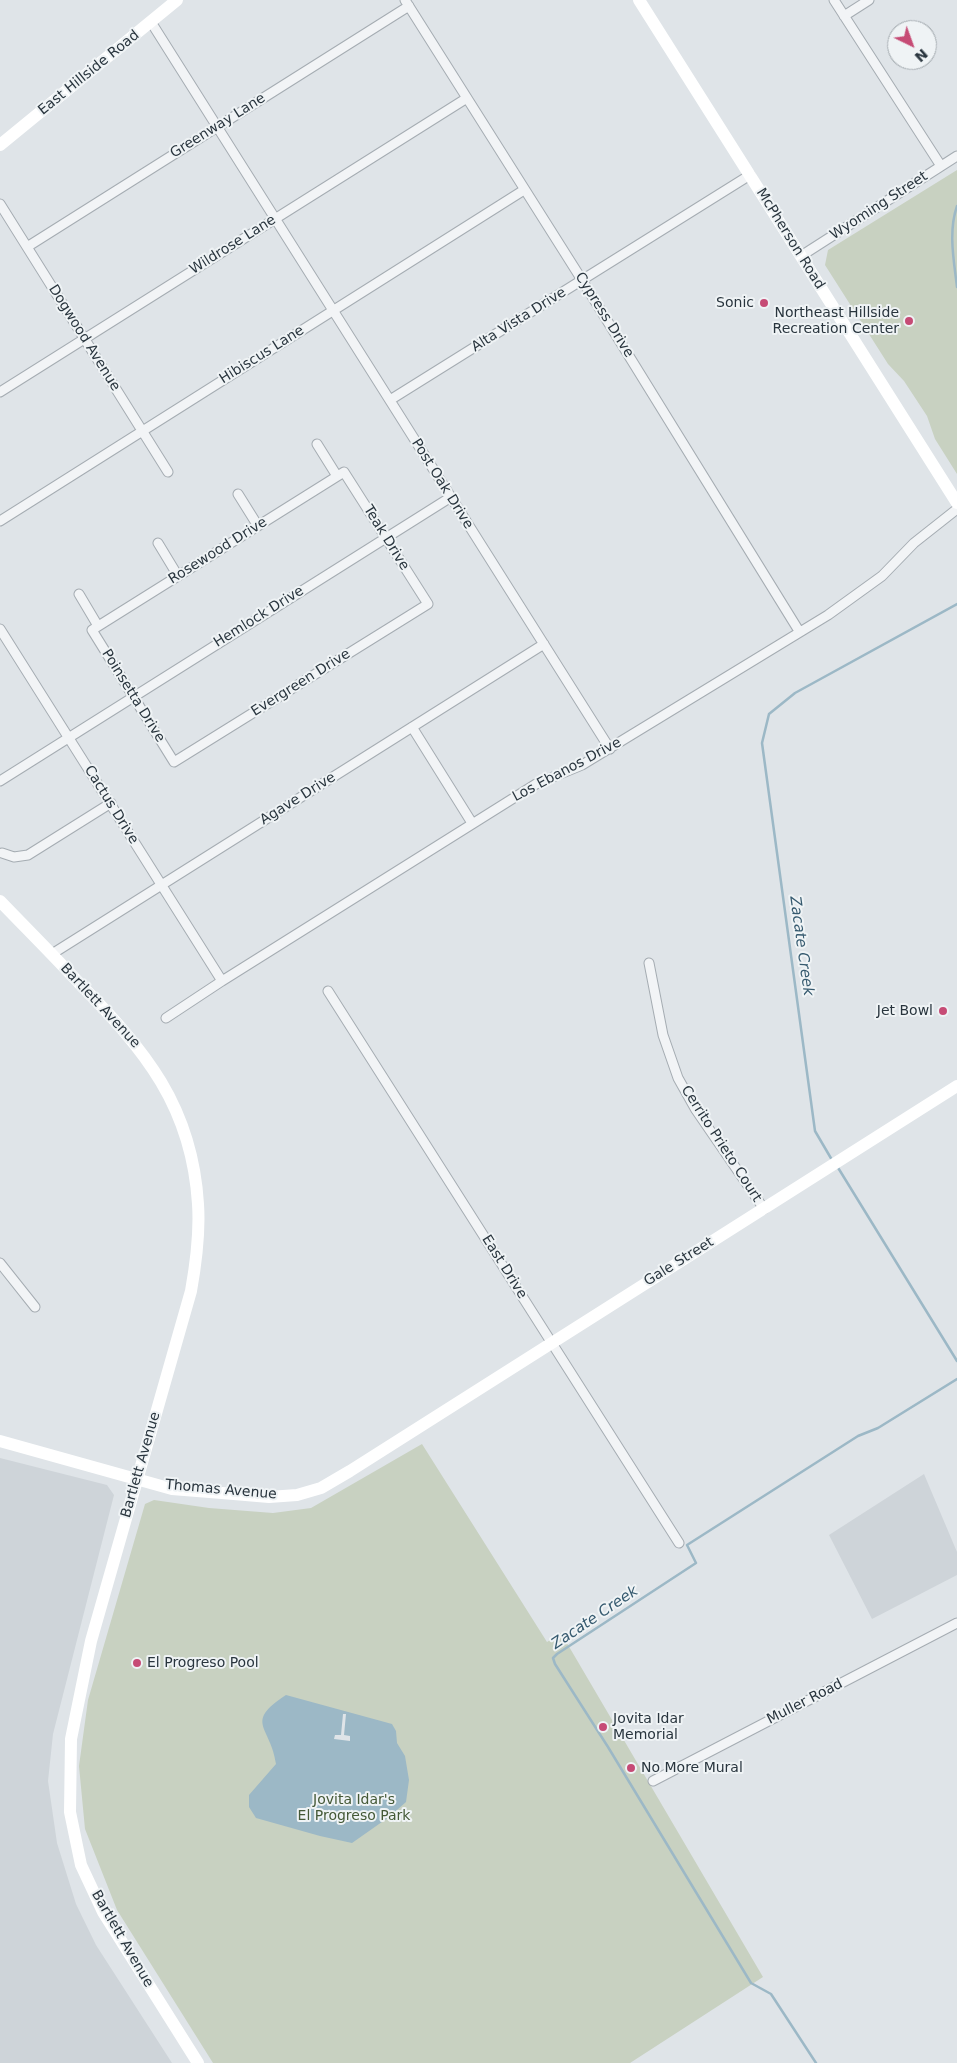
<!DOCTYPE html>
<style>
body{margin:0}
#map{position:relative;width:957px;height:2063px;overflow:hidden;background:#dfe4e8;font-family:"DejaVu Sans",sans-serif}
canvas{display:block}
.north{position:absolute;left:887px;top:20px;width:50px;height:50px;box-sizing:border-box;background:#eff3f5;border:1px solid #a0a7ac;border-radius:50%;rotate:138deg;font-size:14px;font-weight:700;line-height:20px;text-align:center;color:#29353e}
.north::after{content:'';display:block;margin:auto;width:18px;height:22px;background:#c64b75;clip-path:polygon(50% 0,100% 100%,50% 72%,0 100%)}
</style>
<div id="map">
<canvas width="957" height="2063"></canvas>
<div class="north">N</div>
</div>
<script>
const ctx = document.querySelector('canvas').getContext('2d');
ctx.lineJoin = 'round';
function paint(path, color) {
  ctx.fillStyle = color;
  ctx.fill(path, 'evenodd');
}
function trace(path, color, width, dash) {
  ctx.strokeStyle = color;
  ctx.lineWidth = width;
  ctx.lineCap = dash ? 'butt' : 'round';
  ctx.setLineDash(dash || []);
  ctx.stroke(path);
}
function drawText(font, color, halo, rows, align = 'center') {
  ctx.font = font + ' "DejaVu Sans",sans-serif';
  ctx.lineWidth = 4;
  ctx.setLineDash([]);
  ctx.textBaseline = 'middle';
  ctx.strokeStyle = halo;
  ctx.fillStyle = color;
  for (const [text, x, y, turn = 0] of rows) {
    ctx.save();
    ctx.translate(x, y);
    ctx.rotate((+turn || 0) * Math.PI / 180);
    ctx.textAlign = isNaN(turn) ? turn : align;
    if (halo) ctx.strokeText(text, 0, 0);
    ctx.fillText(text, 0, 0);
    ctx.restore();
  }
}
const built = new Path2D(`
 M 0,1458 L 107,1485 L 114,1495 L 53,1734 L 48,1781 L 57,1843 L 76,1904 L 96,1945 L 172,2063 L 0,2063 Z
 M 924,1474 L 957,1552 L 957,1575 L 872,1619 L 829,1535 Z`);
const green = new Path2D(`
 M 957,170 L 957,474 L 935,439 L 927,416 L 904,381 L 888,364 L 825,265 L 828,250 Z
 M 422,1444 L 547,1642 L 561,1633 L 763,1977 L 630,2063 L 213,2063 L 117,1910 L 85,1829 L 79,1766 L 88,1700 L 145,1504 L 154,1500 L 209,1508 L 273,1513 L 311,1508 Z`);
const water = new Path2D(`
 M 286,1695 L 392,1724 L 396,1731 L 397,1743 L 405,1756 L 409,1780 L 406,1802 L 389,1817 L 352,1843 L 320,1836 L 256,1818 L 249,1807 L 249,1795 L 276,1764 C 271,1726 243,1723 286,1695 Z`);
const pier = new Path2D(`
 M 343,1714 L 346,1714 L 344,1735 L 350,1736 L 350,1741 L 334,1739 L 335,1735 L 341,1735 Z`);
const stream = new Path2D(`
 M 957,206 C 948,232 954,261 957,287
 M 832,1160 L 815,1131 L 762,743 L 769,714 L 795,693 L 957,604
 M 837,1166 L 957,1361
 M 816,2063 L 771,1994 L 751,1983 L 608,1747 L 555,1664 L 553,1658 L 557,1654 L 696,1563 L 687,1545 L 858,1436 L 878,1428 L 957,1379`);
const street = new Path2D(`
 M 405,0 L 582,280 L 799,631
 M 834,0 L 941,166
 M 844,16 L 869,0
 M 151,22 L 610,749
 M 0,204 L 168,472
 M 27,247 L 409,6
 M 801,256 L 957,156
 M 0,392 L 467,98
 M 390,400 L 750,175
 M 317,444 L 337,476
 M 344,472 L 428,604 L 174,762 L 92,630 Z
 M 238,494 L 258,526
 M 0,521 L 524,190
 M 158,543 L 178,576
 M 79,594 L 98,626
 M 0,629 L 222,981
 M 412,727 L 472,823
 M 0,781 L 451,497
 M 2,853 L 14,857 L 28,855 L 111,803
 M 52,954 L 544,644
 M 649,963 L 663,1035 L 678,1078 L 696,1110 L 764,1209
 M 328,991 L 679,1543
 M 166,1018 L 222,981 L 536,784 L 582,765 L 828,615 L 882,576 L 914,543 L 957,509
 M 0,1263 L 35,1307
 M 653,1781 L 957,1623`);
const secondary = new Path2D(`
 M 639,0 L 957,503
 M 0,145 L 177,0
 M 0,901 C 26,928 53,955 79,983 C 145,1050 192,1106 198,1204 C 200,1233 196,1263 191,1291 L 91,1641 L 71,1739 L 70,1812 L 81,1865 L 103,1912 L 198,2063
 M 0,1441 L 172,1489 L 222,1493 L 269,1497 L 297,1495 L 321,1488 L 350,1471 L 957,1086`);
const markers = [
 [764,303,5,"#c64b75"],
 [909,321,5,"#c64b75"],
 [943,1011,5,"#c64b75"],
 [137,1663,5,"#c64b75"],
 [603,1727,5,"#c64b75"],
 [631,1768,5,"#c64b75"]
];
const streetNames = [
 ["East Hillside Road",89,73,-39],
 ["Greenway Lane",218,126,-32],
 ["Wyoming Street",879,206,-33],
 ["McPherson Road",790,239,58],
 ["Wildrose Lane",233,245,-32],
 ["Cypress Drive",604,315,58],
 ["Alta Vista Drive",519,320,-32],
 ["Dogwood Avenue",84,338,58],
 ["Hibiscus Lane",262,355,-32],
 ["Post Oak Drive",442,484,58],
 ["Teak Drive",386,538,58],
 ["Rosewood Drive",218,551,-32],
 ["Hemlock Drive",259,617,-32],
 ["Evergreen Drive",301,683,-32],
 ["Poinsetta Drive",133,696,58],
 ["Los Ebanos Drive",567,770,-28],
 ["Agave Drive",298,799,-32],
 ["Cactus Drive",111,805,58],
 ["Bartlett Avenue",100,1006,47],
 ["Cerrito Prieto Court",721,1144,57],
 ["Gale Street",679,1262,-32],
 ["East Drive",504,1267,58],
 ["Bartlett Avenue",141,1465,-74],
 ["Thomas Avenue",221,1490,5],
 ["Muller Road",805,1702,-27],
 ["Bartlett Avenue",122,1939,60]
];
const poiNames = [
 ["Sonic",754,303],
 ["Northeast Hillside",899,313],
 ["Recreation Center",899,329],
 ["Jet Bowl",933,1011],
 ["El Progreso Pool",147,1663,"left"],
 ["Jovita Idar",613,1719,"left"],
 ["Memorial",613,1735,"left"],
 ["No More Mural",641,1768,"left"]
];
const parkNames = [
 ["Jovita Idar's",354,1800],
 ["El Progreso Park",354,1816]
];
const waterNames = [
 ["Zacate Creek",801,946,82],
 ["Zacate Creek",595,1618,-34]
];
paint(built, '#ced4d9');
paint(green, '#c8d1c1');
paint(water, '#9cb8c6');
paint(pier, '#dfe4e8');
trace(stream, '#9cb8c6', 2.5);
trace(street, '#a5acb2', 11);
trace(street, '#f2f4f6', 9);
trace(secondary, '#fff', 12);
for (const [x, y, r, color] of markers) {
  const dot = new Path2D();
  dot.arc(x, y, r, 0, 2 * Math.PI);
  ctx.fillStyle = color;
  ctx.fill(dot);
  trace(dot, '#eff3f5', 2);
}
drawText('14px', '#29353e', '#eff3f5', streetNames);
drawText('14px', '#29353e', '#eff3f5', poiNames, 'right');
drawText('14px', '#445937', '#eff3f5', parkNames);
drawText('italic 15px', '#365a6f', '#eff3f5', waterNames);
</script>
